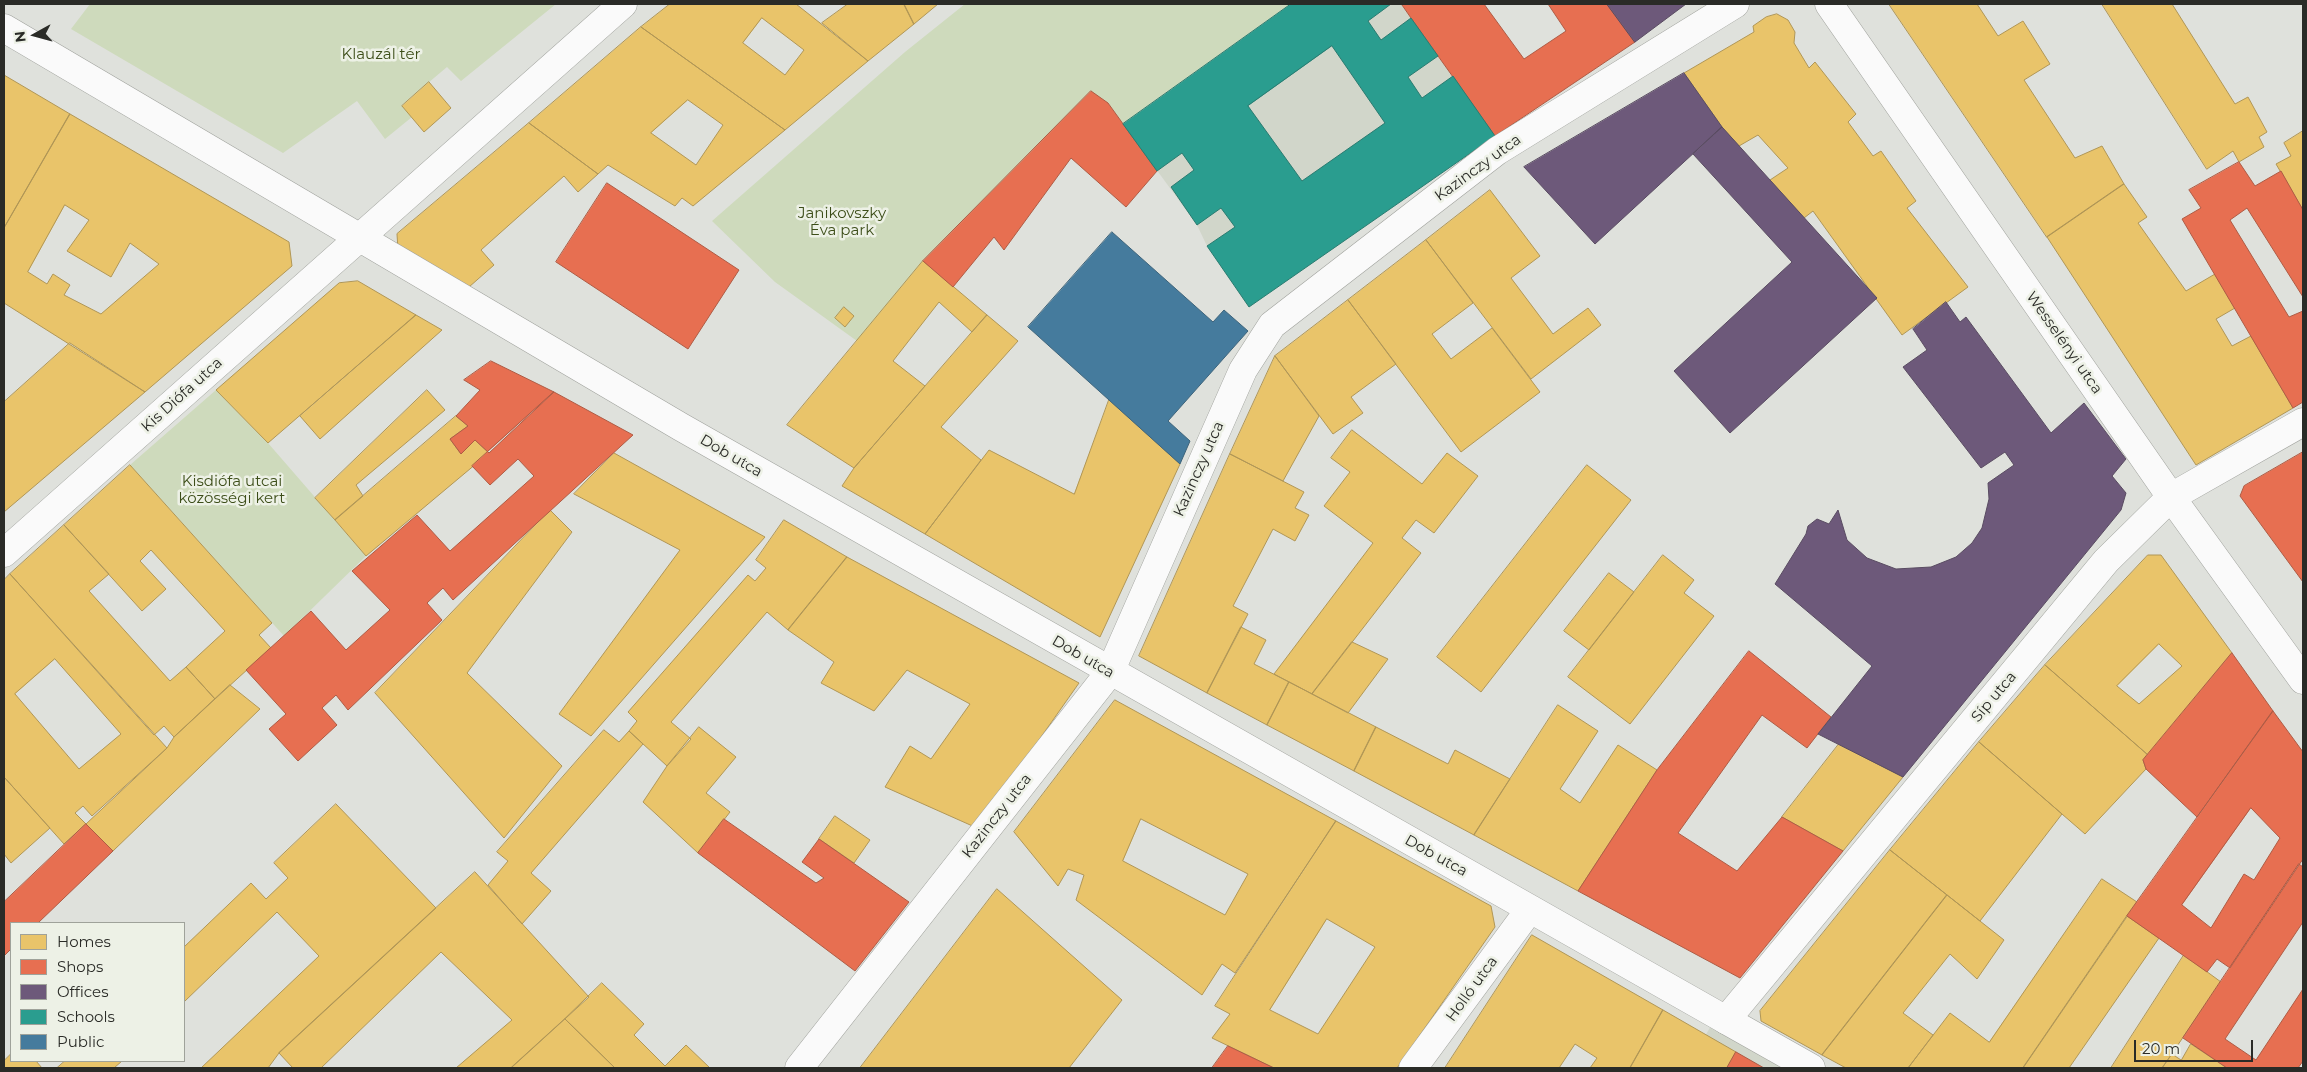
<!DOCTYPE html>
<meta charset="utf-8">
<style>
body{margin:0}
#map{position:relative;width:2307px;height:1072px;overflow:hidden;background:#dfe1dc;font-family:Montserrat,sans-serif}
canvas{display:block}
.frame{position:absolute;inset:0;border:5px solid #2a2b27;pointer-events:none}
.legend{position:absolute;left:10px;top:922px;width:175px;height:140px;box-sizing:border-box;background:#edf1e6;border:1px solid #9fa29a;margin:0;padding:6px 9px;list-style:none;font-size:15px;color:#2a2b27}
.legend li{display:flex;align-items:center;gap:10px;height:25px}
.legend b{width:25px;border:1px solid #9fa29a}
.north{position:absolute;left:10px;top:10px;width:50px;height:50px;-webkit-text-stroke:4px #edf1e6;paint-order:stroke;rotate:263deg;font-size:14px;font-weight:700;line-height:20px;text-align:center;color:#2a2b27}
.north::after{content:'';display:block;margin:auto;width:18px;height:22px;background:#2a2b27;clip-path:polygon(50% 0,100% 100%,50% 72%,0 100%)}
.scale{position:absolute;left:2134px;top:1040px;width:119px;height:22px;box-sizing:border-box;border:2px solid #2a2b27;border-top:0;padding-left:6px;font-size:15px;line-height:18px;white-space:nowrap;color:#2a2b27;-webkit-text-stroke:4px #edf1e6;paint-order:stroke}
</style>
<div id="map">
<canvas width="2307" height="1072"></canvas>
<div class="frame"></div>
<ul class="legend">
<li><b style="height:14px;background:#e9c46a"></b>Homes</li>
<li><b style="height:14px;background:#e76f51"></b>Shops</li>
<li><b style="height:14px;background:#6d597a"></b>Offices</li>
<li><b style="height:14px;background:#2a9d8f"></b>Schools</li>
<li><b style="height:14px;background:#457b9d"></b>Public</li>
</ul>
<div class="north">N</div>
<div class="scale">20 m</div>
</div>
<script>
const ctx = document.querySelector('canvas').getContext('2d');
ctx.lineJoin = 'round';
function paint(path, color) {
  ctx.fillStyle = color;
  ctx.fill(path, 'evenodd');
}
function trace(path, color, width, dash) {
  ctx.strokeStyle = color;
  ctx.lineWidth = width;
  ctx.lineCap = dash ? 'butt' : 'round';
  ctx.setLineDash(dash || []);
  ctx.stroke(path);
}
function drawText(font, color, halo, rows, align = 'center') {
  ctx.font = font + ' Montserrat,sans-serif';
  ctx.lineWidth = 5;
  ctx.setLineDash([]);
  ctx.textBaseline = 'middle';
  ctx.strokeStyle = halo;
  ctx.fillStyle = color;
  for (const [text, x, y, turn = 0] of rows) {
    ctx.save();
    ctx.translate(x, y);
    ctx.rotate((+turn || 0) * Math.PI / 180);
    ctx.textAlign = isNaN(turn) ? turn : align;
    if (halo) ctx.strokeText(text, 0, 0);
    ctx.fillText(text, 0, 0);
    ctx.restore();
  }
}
const built = new Path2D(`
 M 1291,4 L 1401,4 L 1495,136 L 1249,307 L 1207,246 L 1197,225 L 1123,124 Z
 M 1712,1024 L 1791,1068 L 1687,1068 Z`);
const green = new Path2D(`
 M 90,4 L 556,4 L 461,81 L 447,67 L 402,105 L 412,117 L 385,139 L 357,101 L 283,153 L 71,29 Z
 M 965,4 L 1291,4 L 1123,124 L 1108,103 L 857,341 L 775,282 L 712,221 L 905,52 Z
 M 216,390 L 268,443 L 366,556 L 284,636 L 130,465 Z`);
const homes = new Path2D(`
 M 670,4 L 796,4 L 868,61 L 785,130 L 641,27 ZM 762,18 L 804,50 L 785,75 L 743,43 Z
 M 848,4 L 904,4 L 914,24 L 868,61 L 822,23 Z
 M 904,4 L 938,4 L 914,24 Z
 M 1889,4 L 1977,4 L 1998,36 L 2023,21 L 2050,64 L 2024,80 L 2075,158 L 2102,146 L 2124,184 L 2047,237 Z
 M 2102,4 L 2172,4 L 2235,104 L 2248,97 L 2267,132 L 2259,137 L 2264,147 L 2239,162 L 2233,151 L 2207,169 Z
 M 1777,14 L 1788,20 L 1795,32 L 1794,43 L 1809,68 L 1815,62 L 1856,114 L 1848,122 L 1873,156 L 1881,151 L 1916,201 L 1907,208 L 1968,287 L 1902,335 L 1813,211 L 1804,218 L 1770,180 L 1788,168 L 1758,135 L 1739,146 L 1722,127 L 1684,73 L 1754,32 L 1753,26 L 1766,17 Z
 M 641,27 L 785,130 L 693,206 L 682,198 L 675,206 L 608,165 L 598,174 L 529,123 ZM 688,100 L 723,125 L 696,165 L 651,133 Z
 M 4,75 L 70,114 L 4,228 Z
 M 429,82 L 451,108 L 424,132 L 402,106 Z
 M 70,114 L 289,242 L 292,266 L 145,392 L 4,303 L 4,228 ZM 65,205 L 89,220 L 67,251 L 111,277 L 130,243 L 159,264 L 101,314 L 64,295 L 70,285 L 53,274 L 47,284 L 28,272 Z
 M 529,123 L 598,174 L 578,192 L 564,176 L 481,250 L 494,265 L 469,287 L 398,250 L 397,234 Z
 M 2303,131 L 2303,210 L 2276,164 L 2291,156 L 2284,143 Z
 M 2124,184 L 2147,217 L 2138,223 L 2186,291 L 2215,274 L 2235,308 L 2216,319 L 2232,346 L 2251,336 L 2293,408 L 2196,465 L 2047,237 Z
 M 1490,190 L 1540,256 L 1511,278 L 1553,334 L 1588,308 L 1601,325 L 1531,379 L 1426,240 Z
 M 1426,240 L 1473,303 L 1432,334 L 1451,359 L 1492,328 L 1540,392 L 1461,452 L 1348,300 Z
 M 923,261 L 987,315 L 972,332 L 939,302 L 893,361 L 925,386 L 854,468 L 787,425 Z
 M 358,281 L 416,315 L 268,443 L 216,390 L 339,283 Z
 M 1348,300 L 1396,364 L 1351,397 L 1363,413 L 1333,434 L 1275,356 Z
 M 844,307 L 854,316 L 845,327 L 835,318 Z
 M 416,315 L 442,330 L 320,439 L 300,416 Z
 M 987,315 L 1018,341 L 941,427 L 981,460 L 925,534 L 842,486 L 854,468 Z
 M 70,343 L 145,392 L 4,512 L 4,402 Z
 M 1275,356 L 1319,416 L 1283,481 L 1230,454 Z
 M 427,390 L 445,410 L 356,485 L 363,496 L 335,520 L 315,498 Z
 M 1109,400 L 1180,464 L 1100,637 L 925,534 L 989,450 L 1074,494 Z
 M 456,416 L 468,426 L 450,439 L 461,454 L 475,440 L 489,453 L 366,556 L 335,520 Z
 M 1352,430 L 1422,484 L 1447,453 L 1478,476 L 1434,533 L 1416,520 L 1402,538 L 1421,553 L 1312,694 L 1274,674 L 1373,543 L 1324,506 L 1350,472 L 1331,458 Z
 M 614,453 L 765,537 L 591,736 L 559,714 L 680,550 L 574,494 Z
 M 1230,454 L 1304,492 L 1295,508 L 1309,515 L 1295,541 L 1273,529 L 1233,606 L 1248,614 L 1207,693 L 1139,656 Z
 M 130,465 L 272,623 L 259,635 L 271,648 L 215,699 L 186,667 L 225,631 L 151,550 L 140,561 L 166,589 L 142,611 L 64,525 Z
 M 1587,465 L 1631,500 L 1481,692 L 1437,657 Z
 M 550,510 L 572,532 L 467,673 L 562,766 L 504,838 L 375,693 Z
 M 784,520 L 847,557 L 788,630 L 767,612 L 671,722 L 691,739 L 667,766 L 629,731 L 637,721 L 628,712 L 748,575 L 755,581 L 766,568 L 756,560 Z
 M 64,525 L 109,574 L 89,591 L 170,681 L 186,667 L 215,699 L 174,737 L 164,726 L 154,735 L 10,574 Z
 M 1663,555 L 1694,580 L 1684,593 L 1714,616 L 1630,724 L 1568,677 Z
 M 2148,555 L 2161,555 L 2232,653 L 2148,755 L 2045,665 ZM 2159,644 L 2182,666 L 2139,704 L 2117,686 Z
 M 847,557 L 1079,683 L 977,828 L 885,787 L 910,746 L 931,759 L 970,704 L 907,670 L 874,711 L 821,683 L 834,662 L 788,630 Z
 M 1609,573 L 1634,592 L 1589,650 L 1564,631 Z
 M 10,574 L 167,748 L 92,816 L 83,806 L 75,813 L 86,824 L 64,844 L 4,777 L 4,580 ZM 55,659 L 121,734 L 79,769 L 15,694 Z
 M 1241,627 L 1266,640 L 1254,664 L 1289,682 L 1267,725 L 1207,693 Z
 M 1352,642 L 1388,659 L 1348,713 L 1312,694 Z
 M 2045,665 L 2148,755 L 2143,760 L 2146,769 L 2085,834 L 1979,742 Z
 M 1289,682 L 1376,727 L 1354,771 L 1267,725 Z
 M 230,685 L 260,709 L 113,851 L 86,824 L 167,748 L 174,737 Z
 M 1115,700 L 1336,821 L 1235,973 L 1222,964 L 1202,995 L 1076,900 L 1084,875 L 1068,869 L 1058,886 L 1014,832 ZM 1141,819 L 1248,874 L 1225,915 L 1123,861 Z
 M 1558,705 L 1598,731 L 1560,789 L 1580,803 L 1618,745 L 1657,770 L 1578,891 L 1474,835 Z
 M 699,727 L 736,757 L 706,793 L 730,812 L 698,853 L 643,802 L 667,766 Z
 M 1376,727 L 1448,764 L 1455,750 L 1510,779 L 1474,835 L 1354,771 Z
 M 604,730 L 619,742 L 629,731 L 643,744 L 531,873 L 551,891 L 522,924 L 488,885 L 508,861 L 497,852 Z
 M 1979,742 L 2062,814 L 1980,921 L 1890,850 Z
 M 1839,744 L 1903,777 L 1843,851 L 1782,817 Z
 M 4,777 L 50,828 L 11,863 L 4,854 Z
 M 336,804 L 436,908 L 279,1053 L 268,1068 L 201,1068 L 319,956 L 277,912 L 184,1002 L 184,947 L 251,883 L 266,899 L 288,878 L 274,863 Z
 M 835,816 L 870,840 L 854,863 L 819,839 Z
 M 1336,821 L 1491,906 L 1495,927 L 1397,1068 L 1274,1068 L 1212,1038 L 1230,1014 L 1215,1006 ZM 1327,919 L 1375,947 L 1318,1034 L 1270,1010 Z
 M 1890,850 L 1947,895 L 1822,1055 L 1761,1021 L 1760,1011 Z
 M 475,872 L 589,997 L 511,1068 L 456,1068 L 512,1020 L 441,952 L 321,1068 L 293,1068 L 279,1053 Z
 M 2102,879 L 2137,902 L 2023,1068 L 1908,1068 L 1950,1013 L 1989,1042 Z
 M 997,889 L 1122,1000 L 1069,1068 L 860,1068 Z
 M 1947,895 L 2004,940 L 1977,979 L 1950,954 L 1903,1013 L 1933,1035 L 1908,1068 L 1846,1068 L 1822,1055 Z
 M 2127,916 L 2159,938 L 2069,1068 L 2023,1068 Z
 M 1532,935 L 1663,1010 L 1630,1068 L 1590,1068 L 1597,1058 L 1575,1044 L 1559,1068 L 1445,1068 Z
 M 2184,955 L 2221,982 L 2162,1068 L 2111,1068 Z
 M 602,983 L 644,1024 L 634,1035 L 665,1066 L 686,1045 L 710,1068 L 615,1068 L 565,1019 Z
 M 1663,1010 L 1736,1052 L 1727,1068 L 1630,1068 Z
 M 565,1019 L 615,1068 L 511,1068 Z
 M 2191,1044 L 2227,1068 L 2162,1068 L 2172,1054 L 2181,1060 Z
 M 11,1054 L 11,1061 L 36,1061 L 42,1068 L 4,1068 L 4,1061 Z
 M 65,1061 L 122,1061 L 114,1068 L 57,1068 Z`);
const shops = new Path2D(`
 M 1404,4 L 1484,4 L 1524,59 L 1566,31 L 1548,4 L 1607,4 L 1635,42 L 1495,136 L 1411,18 L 1402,5 Z
 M 1091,91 L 1108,103 L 1157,171 L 1126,207 L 1071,158 L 1004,250 L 994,237 L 953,287 L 923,261 Z
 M 2239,162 L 2255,186 L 2281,171 L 2303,210 L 2303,297 L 2247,208 L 2230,220 L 2289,317 L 2303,311 L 2303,402 L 2293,408 L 2182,219 L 2201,208 L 2189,190 Z
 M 607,183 L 739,270 L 688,349 L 556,262 Z
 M 491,361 L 554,392 L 489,453 L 475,440 L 461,454 L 450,439 L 468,426 L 456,416 L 480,390 L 464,380 Z
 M 554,392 L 633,435 L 453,600 L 443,588 L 427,603 L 442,620 L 348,710 L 336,695 L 322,708 L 337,725 L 298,761 L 269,729 L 286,714 L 246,670 L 311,611 L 346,650 L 390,610 L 352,571 L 417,515 L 450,551 L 534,476 L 518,459 L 490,485 L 472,466 Z
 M 2303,452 L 2303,582 L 2240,496 L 2244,486 Z
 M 1749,651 L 1831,717 L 1807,748 L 1762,715 L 1678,833 L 1737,871 L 1782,817 L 1843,851 L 1740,978 L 1578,891 L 1657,770 Z
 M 2232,653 L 2273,711 L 2197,817 L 2146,769 L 2143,760 Z
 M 2273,711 L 2303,752 L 2303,859 L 2230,968 L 2217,959 L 2207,972 L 2127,916 ZM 2251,808 L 2280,838 L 2254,880 L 2244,874 L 2211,928 L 2182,905 Z
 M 724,819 L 816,883 L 824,878 L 802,862 L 819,839 L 909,902 L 855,971 L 698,853 Z
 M 86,824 L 113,851 L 38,923 L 11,923 L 11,949 L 4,956 L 4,902 Z
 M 2299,864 L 2303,867 L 2303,922 L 2225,1039 L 2256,1060 L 2303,989 L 2303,1061 L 2298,1068 L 2227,1068 L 2183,1038 Z
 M 1228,1046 L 1274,1068 L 1212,1068 Z
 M 1736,1052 L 1764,1068 L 1727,1068 Z`);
const offices = new Path2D(`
 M 1607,4 L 1686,4 L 1635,42 Z
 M 1684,73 L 1722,127 L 1595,244 L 1524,167 Z
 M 1722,127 L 1877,298 L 1730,433 L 1674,371 L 1792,262 L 1693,154 Z
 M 1946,302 L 1960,322 L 1966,317 L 2051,433 L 2084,403 L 2126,459 L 2112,476 L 2126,493 L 2121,510 L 1903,777 L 1818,734 L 1872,666 L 1775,584 L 1806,534 L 1808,526 L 1817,519 L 1829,524 L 1838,510 L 1847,540 L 1867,558 L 1896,569 L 1931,567 L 1956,557 L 1972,543 L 1982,528 L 1989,499 L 1988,483 L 2014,465 L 2005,452 L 1981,468 L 1903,367 L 1927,350 L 1913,329 Z`);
const schools = new Path2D(`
 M 1291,4 L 1391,4 L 1368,21 L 1381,40 L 1411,18 L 1438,56 L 1408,77 L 1422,98 L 1453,76 L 1495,136 L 1249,307 L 1207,246 L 1235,227 L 1221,208 L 1197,225 L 1171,187 L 1194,170 L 1182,153 L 1157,171 L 1123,124 ZM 1332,46 L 1385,123 L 1302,181 L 1248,106 Z`);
const public = new Path2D(`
 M 1112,232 L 1213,322 L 1224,310 L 1248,331 L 1168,421 L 1190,441 L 1180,464 L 1028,327 Z`);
const pedestrian = new Path2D(`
 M 1726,1020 L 1811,1068
 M 799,1068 L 1110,672 L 1243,370 L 1272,325 L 1497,151 L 1735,4`);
const minor = new Path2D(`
 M 1829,4 L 2171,497 L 2303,680
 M 4,28 L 681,427 L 1726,1020 L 2106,561 L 2171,497 L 2303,422
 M 4,553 L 623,4
 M 1413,1068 L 1530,909`);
const parkNames = [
 ["Klauzál tér",381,55],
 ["Janikovszky",842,214],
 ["Éva park",842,231],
 ["Kisdiófa utcai",232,482],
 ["közösségi kert",232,499]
];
const streetNames = [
 ["Kazinczy utca",1478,168,-36],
 ["Wesselényi utca",2064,343,55],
 ["Kis Diófa utca",182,395,-42],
 ["Dob utca",731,456,30],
 ["Kazinczy utca",1199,469,-66],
 ["Dob utca",1083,657,30],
 ["Síp utca",1994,697,-50],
 ["Kazinczy utca",997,816,-52],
 ["Dob utca",1436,856,29],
 ["Holló utca",1472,989,-54]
];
paint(built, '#d1d6ca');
paint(green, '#cedabc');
paint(homes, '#e9c46a');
trace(homes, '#b09656', 1);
paint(shops, '#e76f51');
trace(shops, '#ae5b44', 1);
paint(offices, '#6d597a');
trace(offices, '#594b61', 1);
paint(schools, '#2a9d8f');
trace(schools, '#2a7b70', 1);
paint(public, '#457b9d');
trace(public, '#3d637a', 1);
trace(pedestrian, '#9fa19c', 29);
trace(minor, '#9fa19c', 29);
trace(pedestrian, '#fafafa', 28);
trace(minor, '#fafafa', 28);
drawText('15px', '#3d4e19', '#edf1e6', parkNames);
drawText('15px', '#2a2b27', '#edf1e6', streetNames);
</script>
